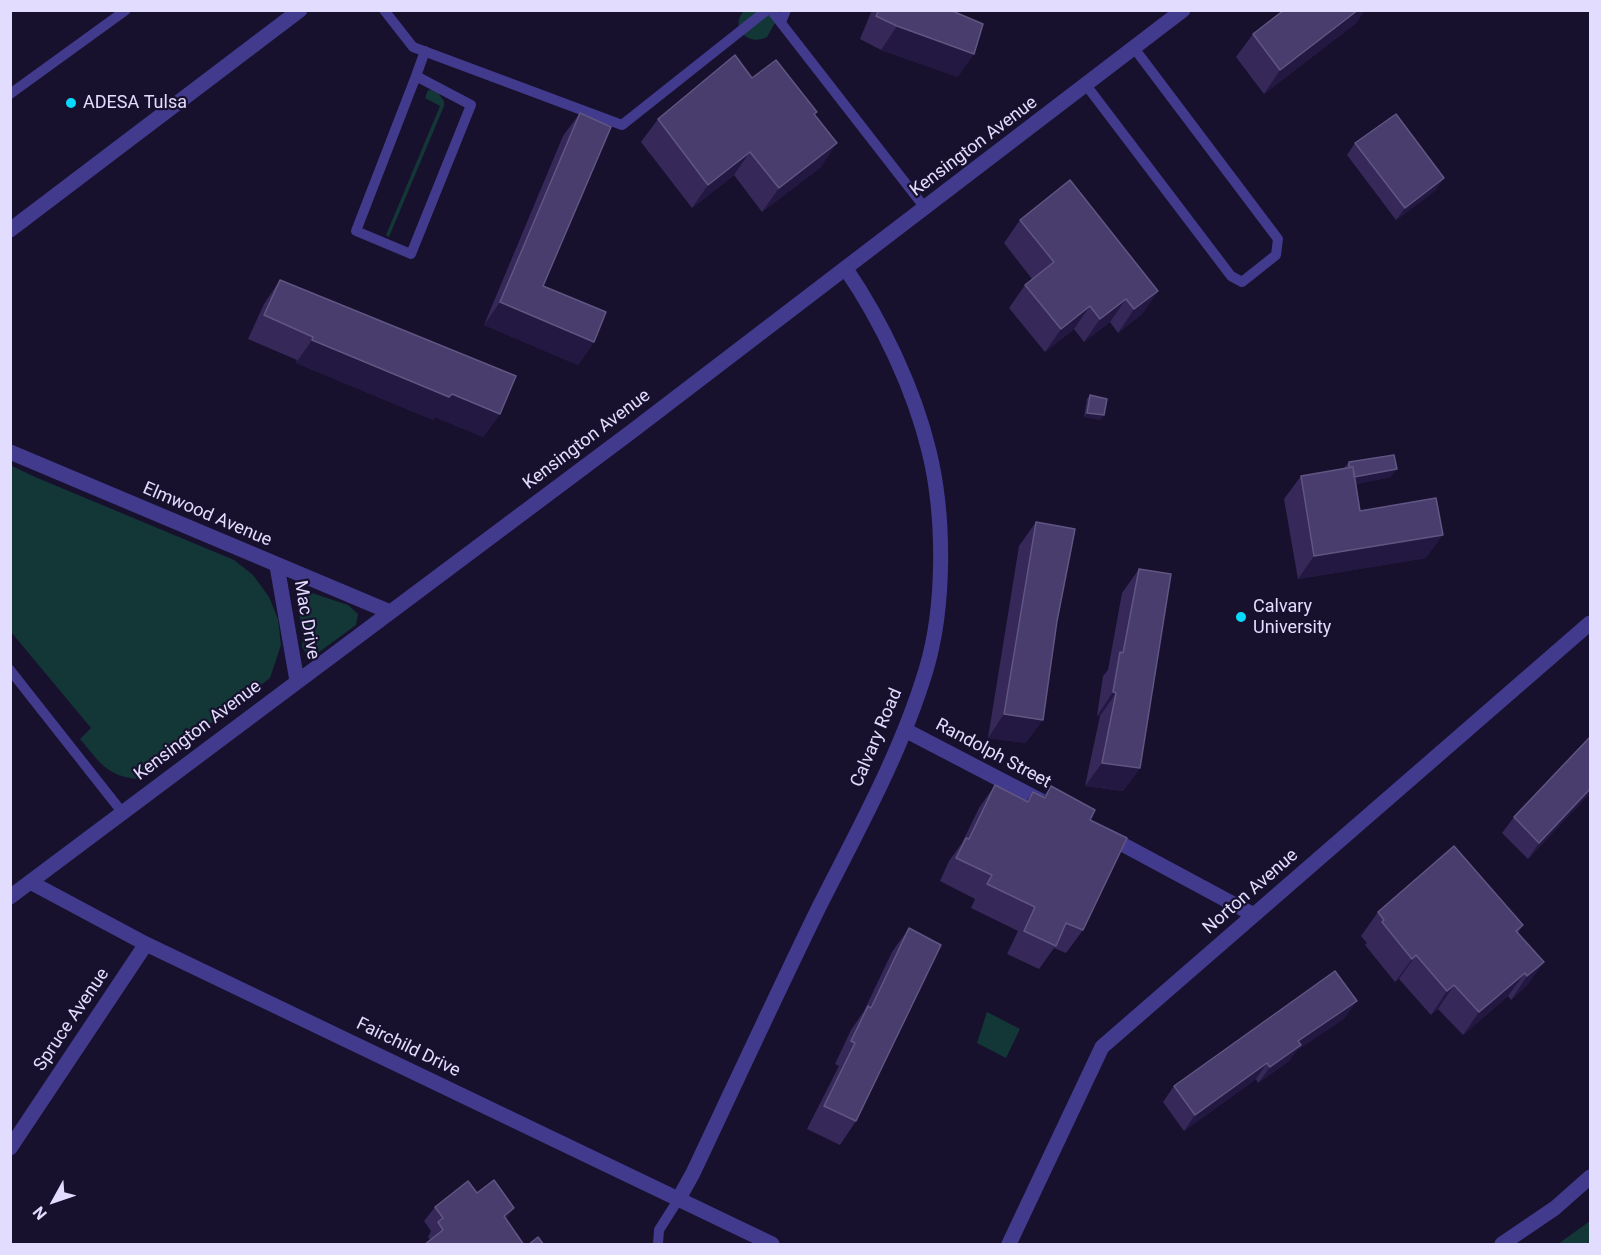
<!DOCTYPE html>
<style>
body{margin:0}
#map{position:relative;width:1601px;height:1255px;overflow:hidden;background:#17112d;font-family:Roboto,sans-serif}
canvas{display:block}
.frame{position:absolute;inset:0;border:12px solid #e2dcff;pointer-events:none}
.north{position:absolute;left:24px;top:1171px;width:60px;height:60px;-webkit-text-stroke:4px #17112d;paint-order:stroke;rotate:230deg;font-size:16px;font-weight:700;line-height:24px;text-align:center;color:#e2dcff}
.north::after{content:'';display:block;margin:auto;width:21px;height:27px;background:#e2dcff;clip-path:polygon(50% 0,100% 100%,50% 72%,0 100%)}
</style>
<div id="map">
<canvas width="1601" height="1255"></canvas>
<div class="frame"></div>
<div class="north">N</div>
</div>
<script>
const ctx = document.querySelector('canvas').getContext('2d');
ctx.lineJoin = 'round';
function paint(path, color) {
  ctx.fillStyle = color;
  ctx.fill(path, 'evenodd');
}
function trace(path, color, width, dash) {
  ctx.strokeStyle = color;
  ctx.lineWidth = width;
  ctx.lineCap = dash ? 'butt' : 'round';
  ctx.setLineDash(dash || []);
  ctx.stroke(path);
}
function drawText(font, color, halo, rows, align = 'center') {
  ctx.font = font + ' Roboto,sans-serif';
  ctx.lineWidth = 4.5;
  ctx.setLineDash([]);
  ctx.textBaseline = 'middle';
  ctx.strokeStyle = halo;
  ctx.fillStyle = color;
  for (const [text, x, y, turn = 0] of rows) {
    ctx.save();
    ctx.translate(x, y);
    ctx.rotate((+turn || 0) * Math.PI / 180);
    ctx.textAlign = isNaN(turn) ? turn : align;
    if (halo) ctx.strokeText(text, 0, 0);
    ctx.fillText(text, 0, 0);
    ctx.restore();
  }
}
const green = new Path2D(`
 M 744,11 L 773,11 L 775,23 L 767,37 C 748,47 729,27 744,11 Z
 M 435,89 L 444,101 L 444,106 L 389,237 L 386,235 L 440,106 L 425,98 L 428,90 Z
 M 10,465 L 35,477 L 234,560 L 253,575 L 269,597 L 278,619 L 281,645 L 270,678 L 137,779 C 106,776 99,761 80,739 L 91,728 L 11,632 Z
 M 306,591 L 348,605 L 358,614 L 356,625 L 315,655 L 307,654 L 302,647 L 303,635 L 297,601 Z
 M 987,1012 L 1020,1029 L 1006,1058 L 977,1043 Z
 M 1590,1221 L 1590,1244 L 1558,1244 Z`);
const lane = new Path2D(`
 M 384,10 L 413,47 L 622,125 L 767,10
 M 771,10 L 925,208
 M 781,22 L 786,10
 M 416,76 L 471,105 L 411,254 L 356,231 L 416,76 L 425,51
 M 1086,85 L 1231,276 L 1242,282 L 1276,255 L 1278,239 L 1134,48
 M 10,94 L 126,10
 M 10,670 L 122,812
 M 658,1244 L 659,1230 L 678,1200`);
const street = new Path2D(`
 M 10,230 L 300,10
 M 10,452 L 390,612
 M 277,566 L 297,681
 M 905,730 L 1049,805
 M 1107,836 L 1254,915
 M 30,882 L 146,944 L 772,1244
 M 10,897 L 631,432 L 1183,10
 M 10,1148 L 146,944
 M 678,1200 L 693,1173 C 735,1084 776,995 819,907 C 858,830 901,753 926,670 C 945,607 945,516 929,451 C 914,389 882,322 846,269
 M 1009,1244 L 1102,1047 L 1590,623
 M 1502,1244 L 1555,1208 L 1590,1177`);
const wall = new Path2D(`
 M 872,10 L 950,10 L 958,77 L 881,50 L 860,39 Z
 M 1284,10 L 1365,10 L 1356,23 L 1264,94 L 1236,57 L 1253,34 Z
 M 752,78 L 817,112 L 814,115 L 821,167 L 762,212 L 734,175 L 692,208 L 641,142 L 658,119 Z
 M 580,113 L 543,286 L 594,342 L 578,365 L 484,325 L 563,136 Z
 M 1355,143 L 1436,190 L 1396,220 L 1347,155 Z
 M 1020,220 L 1158,291 L 1142,314 L 1118,333 L 1110,322 L 1084,342 L 1074,329 L 1045,352 L 1009,308 L 1025,285 L 1032,279 L 1004,243 Z
 M 280,280 L 500,414 L 483,437 L 435,417 L 433,420 L 296,363 L 297,360 L 248,339 L 264,304 Z
 M 1090,395 L 1101,420 L 1084,417 L 1087,399 Z
 M 1349,462 L 1391,477 L 1356,484 L 1360,511 L 1426,558 L 1298,579 L 1284,499 L 1301,476 L 1344,468 Z
 M 1036,522 L 1026,743 L 988,738 L 1019,546 Z
 M 1139,569 L 1140,768 L 1123,791 L 1085,786 L 1100,716 L 1097,716 L 1103,676 L 1108,670 L 1122,593 Z
 M 995,785 L 1026,801 L 1033,792 L 1043,797 L 1051,786 L 1090,820 L 1083,930 L 1066,953 L 1054,948 L 1039,969 L 1007,954 L 1018,931 L 971,908 L 975,899 L 940,881 L 949,861 L 962,843 L 979,808 Z
 M 1590,793 L 1528,859 L 1502,833 L 1514,817 Z
 M 1378,912 L 1523,925 L 1518,933 L 1544,962 L 1527,985 L 1511,1000 L 1508,996 L 1463,1035 L 1438,1009 L 1431,1015 L 1399,979 L 1395,982 L 1365,945 L 1367,943 L 1361,936 Z
 M 909,928 L 856,1121 L 840,1145 L 807,1129 L 839,1066 L 835,1064 L 851,1030 L 864,1011 L 892,952 Z
 M 1345,1018 L 1297,1050 L 1289,1061 L 1258,1083 L 1256,1079 L 1184,1131 L 1163,1102 L 1174,1086 Z
 M 477,1193 L 514,1208 L 430,1240 L 428,1237 L 431,1231 L 424,1221 L 435,1207 Z`);
const shadedWall = new Path2D(`
 M 1358,10 L 1365,10 L 1356,23 L 1264,94 L 1280,70 Z
 M 897,26 L 974,54 L 958,77 L 881,50 Z
 M 837,143 L 821,167 L 762,212 L 779,188 Z
 M 750,152 L 734,175 L 692,208 L 708,185 Z
 M 1444,178 L 1436,190 L 1396,220 L 1405,208 Z
 M 1158,291 L 1142,314 L 1118,333 L 1134,309 Z
 M 1126,299 L 1110,322 L 1084,342 L 1100,319 Z
 M 500,302 L 594,342 L 578,365 L 484,325 Z
 M 1090,306 L 1074,329 L 1045,352 L 1061,329 Z
 M 312,340 L 452,394 L 500,414 L 483,437 L 435,417 L 433,420 L 296,363 Z
 M 1087,413 L 1104,415 L 1101,420 L 1084,417 Z
 M 1397,469 L 1391,477 L 1345,486 L 1351,478 Z
 M 1443,535 L 1426,558 L 1298,579 L 1314,556 Z
 M 1113,692 L 1116,693 L 1100,716 L 1097,716 Z
 M 1004,714 L 1043,720 L 1026,743 L 988,738 Z
 M 1102,763 L 1140,768 L 1123,791 L 1085,786 Z
 M 1590,789 L 1590,793 L 1528,859 L 1539,843 Z
 M 1416,955 L 1399,979 L 1395,982 L 1412,959 Z
 M 1544,962 L 1527,985 L 1511,1000 L 1527,976 Z
 M 1525,973 L 1508,996 L 1463,1035 L 1479,1012 Z
 M 1454,985 L 1438,1009 L 1431,1015 L 1447,991 Z
 M 1357,1001 L 1345,1018 L 1297,1050 L 1289,1061 L 1258,1083 L 1270,1067 L 1298,1041 Z
 M 1267,1063 L 1256,1079 L 1184,1131 L 1195,1115 Z
 M 514,1208 L 504,1223 L 504,1216 Z`);
const building = new Path2D(`
 M 879,10 L 950,10 L 983,24 L 974,54 L 897,26 L 876,16 Z
 M 1284,10 L 1358,10 L 1280,70 L 1253,34 Z
 M 735,55 L 752,78 L 776,60 L 817,112 L 814,114 L 837,143 L 779,188 L 750,152 L 708,185 L 658,119 Z
 M 580,113 L 611,127 L 543,286 L 606,312 L 594,342 L 500,302 Z
 M 1396,114 L 1444,178 L 1405,208 L 1355,143 Z
 M 1070,180 L 1158,291 L 1134,309 L 1126,299 L 1100,319 L 1090,306 L 1061,329 L 1025,285 L 1054,262 L 1020,220 Z
 M 280,280 L 516,376 L 500,414 L 452,394 L 449,397 L 312,340 L 313,337 L 264,315 Z
 M 1090,395 L 1107,399 L 1104,415 L 1087,413 Z
 M 1394,455 L 1397,469 L 1354,477 L 1353,467 L 1349,467 L 1349,462 Z
 M 1353,467 L 1360,511 L 1436,498 L 1443,535 L 1314,556 L 1301,476 Z
 M 1036,522 L 1075,529 L 1057,621 L 1043,720 L 1004,714 Z
 M 1139,569 L 1171,574 L 1140,768 L 1102,763 L 1116,693 L 1113,692 L 1120,652 L 1123,653 Z
 M 1590,737 L 1590,789 L 1539,843 L 1514,817 Z
 M 995,785 L 1028,802 L 1033,792 L 1045,798 L 1051,786 L 1095,810 L 1090,820 L 1127,838 L 1083,930 L 1066,923 L 1056,946 L 1024,931 L 1035,907 L 987,884 L 992,875 L 956,858 L 966,838 L 969,839 Z
 M 1454,846 L 1523,925 L 1516,931 L 1544,962 L 1527,976 L 1525,973 L 1479,1012 L 1454,985 L 1447,991 L 1416,955 L 1412,959 L 1382,922 L 1384,920 L 1378,912 Z
 M 909,928 L 941,945 L 856,1121 L 824,1106 L 855,1043 L 851,1041 L 868,1006 L 871,1008 Z
 M 1335,971 L 1357,1001 L 1298,1041 L 1301,1045 L 1270,1067 L 1267,1063 L 1195,1115 L 1174,1086 Z
 M 494,1180 L 514,1208 L 504,1216 L 524,1245 L 424,1245 L 443,1230 L 438,1222 L 443,1218 L 435,1207 L 468,1181 L 477,1193 Z
 M 538,1237 L 544,1245 L 528,1245 Z`);
const markers = [
 [71,103,6,"#08daff"],
 [1241,617,6,"#08daff"]
];
const poiNames = [
 ["ADESA Tulsa",83,103],
 ["Calvary",1253,607],
 ["University",1253,628]
];
const streetNames = [
 ["Kensington Avenue",974,147,-37],
 ["Kensington Avenue",587,440,-37],
 ["Elmwood Avenue",207,515,23],
 ["Mac Drive",306,620,80],
 ["Kensington Avenue",198,731,-37],
 ["Calvary Road",877,738,-67],
 ["Randolph Street",993,754,28],
 ["Norton Avenue",1251,892,-41],
 ["Spruce Avenue",72,1020,-56],
 ["Fairchild Drive",408,1048,26]
];
paint(green, '#133737');
trace(lane, '#423a8d', 10);
trace(street, '#423a8d', 15);
paint(wall, '#36295a');
paint(shadedWall, '#221841');
paint(building, '#483d6c');
trace(building, '#605683', 1.5);
for (const [x, y, r, color] of markers) {
  const dot = new Path2D();
  dot.arc(x, y, r, 0, 2 * Math.PI);
  ctx.fillStyle = color;
  ctx.fill(dot);
  trace(dot, '#17112d', 2);
}
drawText('18px', '#e2dcff', '#17112d', poiNames, 'left');
drawText('18px', '#e2dcff', '#17112d', streetNames);
</script>
